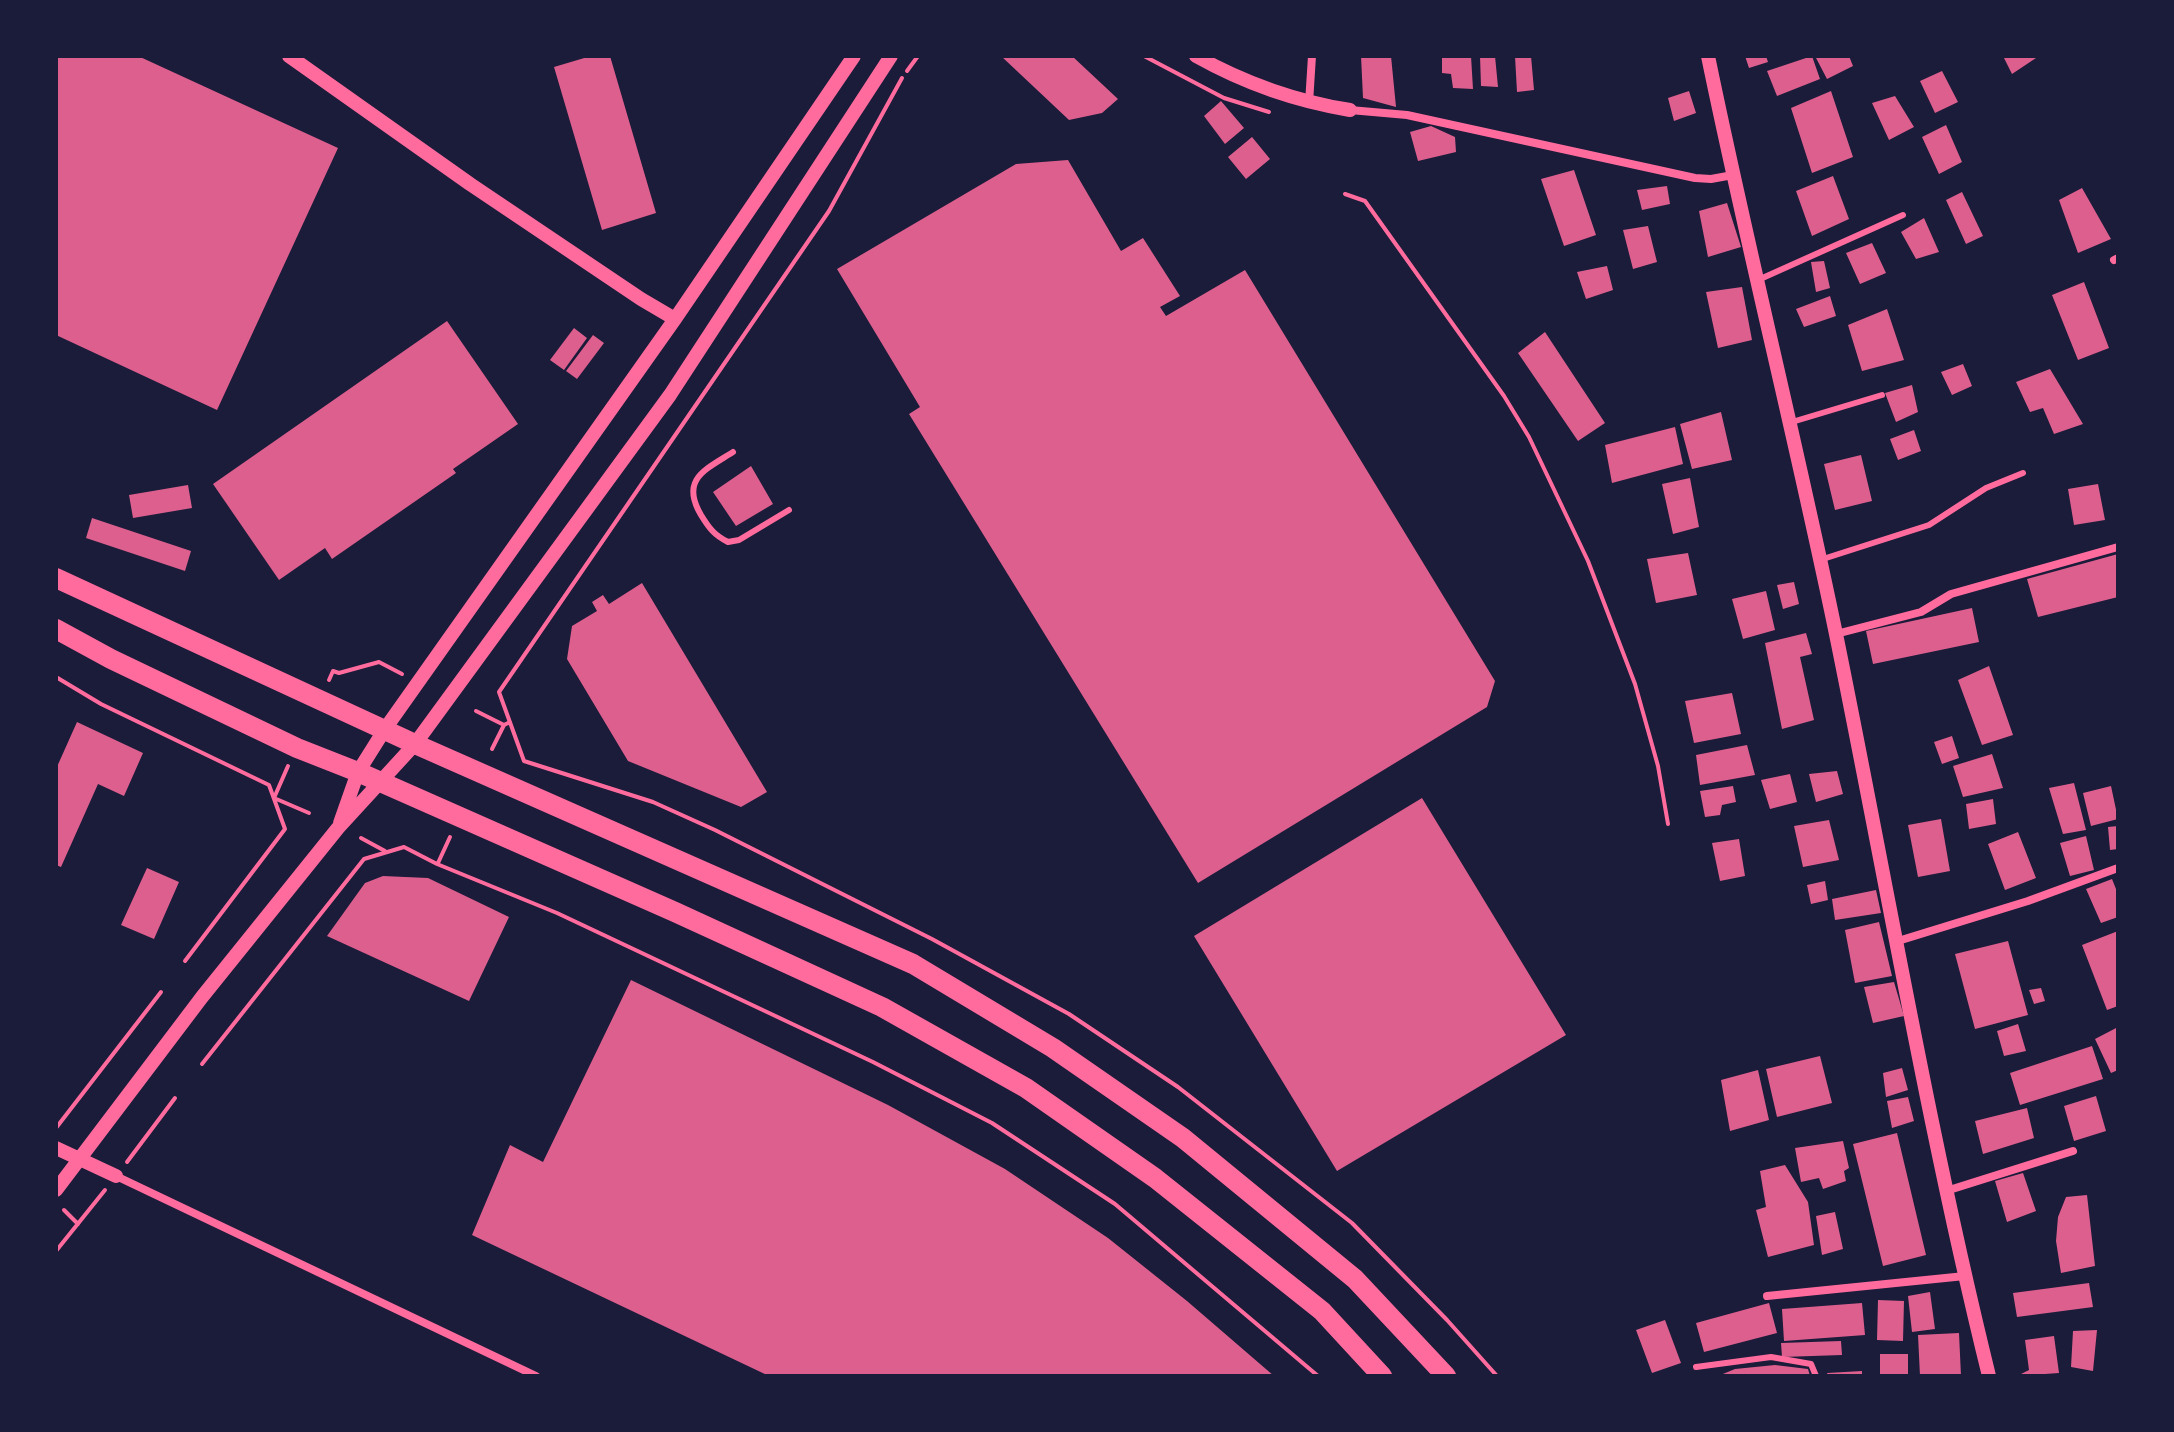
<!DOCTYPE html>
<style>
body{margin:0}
#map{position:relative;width:2174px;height:1432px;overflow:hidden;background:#1b1b3a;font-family:Jost,sans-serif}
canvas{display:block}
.frame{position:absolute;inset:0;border:58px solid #1b1b3a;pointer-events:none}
</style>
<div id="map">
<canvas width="2174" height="1432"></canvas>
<div class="frame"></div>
</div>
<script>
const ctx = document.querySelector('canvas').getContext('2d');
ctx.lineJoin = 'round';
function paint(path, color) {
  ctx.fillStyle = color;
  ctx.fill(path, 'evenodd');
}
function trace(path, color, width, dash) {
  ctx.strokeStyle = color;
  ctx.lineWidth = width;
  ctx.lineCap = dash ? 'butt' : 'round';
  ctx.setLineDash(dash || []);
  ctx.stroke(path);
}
const building = new Path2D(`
 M 56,56 L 138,56 L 338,148 L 217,410 L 56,335 Z
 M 591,56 L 610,56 L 656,213 L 602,230 L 554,67 Z
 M 1001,56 L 1072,56 L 1118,99 L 1102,113 L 1069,120 Z
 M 1361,56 L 1391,56 L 1396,107 L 1363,98 Z
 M 1442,56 L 1471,56 L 1473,89 L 1453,88 L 1451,74 L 1442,73 Z
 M 1480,56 L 1495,56 L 1498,87 L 1481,86 Z
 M 1515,56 L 1531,56 L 1534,90 L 1517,92 Z
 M 1745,56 L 1766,56 L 1768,62 L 1749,68 Z
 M 1812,56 L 1820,79 L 1777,96 L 1767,71 Z
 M 1815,56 L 1849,56 L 1853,66 L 1827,79 Z
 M 2003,56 L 2039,56 L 2012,74 Z
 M 1942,71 L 1958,102 L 1935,113 L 1920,81 Z
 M 1689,91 L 1696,113 L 1674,121 L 1668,98 Z
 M 1831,91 L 1853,157 L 1812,173 L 1791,108 Z
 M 1895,96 L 1914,127 L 1889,140 L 1872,103 Z
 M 1221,101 L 1244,128 L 1225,144 L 1204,116 Z
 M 1946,125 L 1962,162 L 1939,174 L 1922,137 Z
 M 1431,126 L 1455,137 L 1456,152 L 1418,161 L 1410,132 Z
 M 1252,137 L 1270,159 L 1246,179 L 1228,157 Z
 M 1068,160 L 1121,251 L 1143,238 L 1180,296 L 1160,307 L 1166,316 L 1245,270 L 1495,681 L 1487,707 L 1198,883 L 909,414 L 920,407 L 837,269 L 1016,164 Z
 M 1574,170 L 1596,235 L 1564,246 L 1541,179 Z
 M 1833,176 L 1849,219 L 1812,236 L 1796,191 Z
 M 1667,186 L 1670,204 L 1642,210 L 1637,190 Z
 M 2082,188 L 2111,239 L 2078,253 L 2059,200 Z
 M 1962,192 L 1983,236 L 1966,244 L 1946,200 Z
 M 1727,203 L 1741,247 L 1708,257 L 1699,211 Z
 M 1924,218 L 1939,252 L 1916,259 L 1901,232 Z
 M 1648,226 L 1657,262 L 1633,269 L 1623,230 Z
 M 1872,243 L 1886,273 L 1860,284 L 1846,253 Z
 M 1824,261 L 1830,288 L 1816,292 L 1811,262 Z
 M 1607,266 L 1613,290 L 1586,299 L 1577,272 Z
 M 2084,282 L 2109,348 L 2078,360 L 2052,295 Z
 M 1742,287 L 1752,340 L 1718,348 L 1706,292 Z
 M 1830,296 L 1836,316 L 1804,327 L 1796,309 Z
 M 1887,309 L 1904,360 L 1862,371 L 1848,325 Z
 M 447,321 L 518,424 L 453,469 L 456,473 L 332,559 L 325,548 L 279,580 L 213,484 Z
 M 574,328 L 587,338 L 564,370 L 550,360 Z
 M 1545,332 L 1605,423 L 1578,441 L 1518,353 Z
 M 593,335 L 604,343 L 577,379 L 566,371 Z
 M 1963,364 L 1972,386 L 1952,395 L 1941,372 Z
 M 2050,369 L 2083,424 L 2054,434 L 2043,408 L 2030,412 L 2016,382 Z
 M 1912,385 L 1918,412 L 1896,422 L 1885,393 Z
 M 1721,412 L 1732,460 L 1692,469 L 1680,424 Z
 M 1675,427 L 1683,464 L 1612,483 L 1605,445 Z
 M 1914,430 L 1921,451 L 1898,460 L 1890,439 Z
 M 1861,455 L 1872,501 L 1835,510 L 1824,464 Z
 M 751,466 L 773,504 L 736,526 L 713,492 Z
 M 1690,478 L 1699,527 L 1673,534 L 1662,484 Z
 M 2098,484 L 2105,520 L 2074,525 L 2068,489 Z
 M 188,485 L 192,508 L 133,518 L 129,495 Z
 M 92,518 L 191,551 L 185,571 L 86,538 Z
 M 1688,553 L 1697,595 L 1656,603 L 1647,559 Z
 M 2118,554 L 2118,597 L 2038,617 L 2027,579 Z
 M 1794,582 L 1799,604 L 1783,609 L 1777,585 Z
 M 642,583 L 767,792 L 741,807 L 628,761 L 567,659 L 572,626 L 597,611 L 592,602 L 603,595 L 609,604 Z
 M 1766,591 L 1775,630 L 1743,639 L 1732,599 Z
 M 1972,608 L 1979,642 L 1873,664 L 1866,631 Z
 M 1806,633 L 1812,654 L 1800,657 L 1814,720 L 1782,729 L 1765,643 Z
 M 1989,666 L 2013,735 L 1982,745 L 1958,680 Z
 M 1732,693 L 1741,734 L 1694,743 L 1685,701 Z
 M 77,722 L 143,753 L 124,796 L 98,784 L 61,867 L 56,865 L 56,769 Z
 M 1952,736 L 1959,758 L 1942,764 L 1934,742 Z
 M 1747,745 L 1755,775 L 1700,785 L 1696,755 Z
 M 1992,754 L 2003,788 L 1963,797 L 1953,766 Z
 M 1837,771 L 1843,794 L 1816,802 L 1809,774 Z
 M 1790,774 L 1797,802 L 1770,809 L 1761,780 Z
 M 2074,783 L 2086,830 L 2063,834 L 2049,788 Z
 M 1733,786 L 1736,802 L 1722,805 L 1720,815 L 1705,817 L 1700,791 Z
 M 2111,786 L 2118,819 L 2091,826 L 2083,793 Z
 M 1422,798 L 1566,1035 L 1337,1171 L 1194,936 Z
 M 1993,799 L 1996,824 L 1969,829 L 1966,804 Z
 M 1941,819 L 1950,871 L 1918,877 L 1908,825 Z
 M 1829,820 L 1839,860 L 1803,867 L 1794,826 Z
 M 2118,826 L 2118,849 L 2110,850 L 2108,827 Z
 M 2018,832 L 2036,878 L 2005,890 L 1988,844 Z
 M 2086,836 L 2094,870 L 2070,876 L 2060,843 Z
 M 1739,839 L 1745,876 L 1720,881 L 1712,843 Z
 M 147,868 L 179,882 L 154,939 L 121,925 Z
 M 383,876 L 428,878 L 509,917 L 469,1001 L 327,936 L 365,883 Z
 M 2112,879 L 2118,894 L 2118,917 L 2101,923 L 2086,889 Z
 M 1825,881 L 1828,900 L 1811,904 L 1807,885 Z
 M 1876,890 L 1881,913 L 1835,920 L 1832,899 Z
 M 1879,922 L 1892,976 L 1855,983 L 1845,930 Z
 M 2118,931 L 2118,1006 L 2107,1010 L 2082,945 Z
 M 2008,941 L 2028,1015 L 1975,1029 L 1955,954 Z
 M 631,980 L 888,1105 L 1005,1169 L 1108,1238 L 1187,1301 L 1274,1376 L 769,1376 L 472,1235 L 510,1145 L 543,1162 Z
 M 1894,982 L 1904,1016 L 1873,1023 L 1864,987 Z
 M 2041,988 L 2045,1001 L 2034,1004 L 2029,990 Z
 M 2018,1024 L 2026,1051 L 2004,1056 L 1997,1031 Z
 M 2118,1027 L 2118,1070 L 2111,1073 L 2095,1039 Z
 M 2092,1046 L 2103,1079 L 2020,1105 L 2010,1073 Z
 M 1820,1056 L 1832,1103 L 1777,1117 L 1766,1069 Z
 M 1902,1068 L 1908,1090 L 1886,1097 L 1883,1073 Z
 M 1758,1070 L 1769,1120 L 1730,1131 L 1721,1080 Z
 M 2096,1096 L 2106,1131 L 2074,1141 L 2064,1106 Z
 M 1908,1097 L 1914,1121 L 1892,1128 L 1887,1101 Z
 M 2027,1108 L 2034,1138 L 1983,1154 L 1975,1121 Z
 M 1897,1133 L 1926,1255 L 1883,1266 L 1853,1144 Z
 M 1843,1141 L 1849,1168 L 1844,1171 L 1846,1181 L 1823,1189 L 1819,1178 L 1801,1182 L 1795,1148 Z
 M 1785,1165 L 1808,1202 L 1814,1245 L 1768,1257 L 1756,1210 L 1766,1207 L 1760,1171 Z
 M 2023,1173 L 2036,1211 L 2007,1222 L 1995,1181 Z
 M 2087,1195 L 2095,1266 L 2061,1273 L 2056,1241 L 2058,1217 L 2066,1197 Z
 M 1835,1212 L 1843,1249 L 1822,1255 L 1816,1216 Z
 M 2089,1283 L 2093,1307 L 2017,1317 L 2013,1293 Z
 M 1930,1292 L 1935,1329 L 1912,1332 L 1908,1296 Z
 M 1878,1300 L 1904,1301 L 1903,1341 L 1877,1340 Z
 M 1769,1303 L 1777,1333 L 1704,1352 L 1696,1323 Z
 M 1862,1303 L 1865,1335 L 1784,1341 L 1782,1309 Z
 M 1665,1320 L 1681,1363 L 1652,1373 L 1636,1330 Z
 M 2097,1330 L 2093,1371 L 2071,1367 L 2073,1331 Z
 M 1959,1333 L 1961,1376 L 1920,1376 L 1918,1335 Z
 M 2054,1336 L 2059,1373 L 2017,1376 L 2029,1370 L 2025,1340 Z
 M 1841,1341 L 1842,1355 L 1782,1357 L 1781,1343 Z
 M 1880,1354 L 1908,1354 L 1908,1376 L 1880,1376 Z
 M 1775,1365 L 1808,1369 L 1810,1376 L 1718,1376 L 1735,1369 Z
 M 1862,1371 L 1862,1376 L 1828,1376 L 1827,1373 Z`);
const path = new Path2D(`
 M 1144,56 L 1224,98 L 1269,112
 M 907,71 L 918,56
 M 902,78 L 829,211 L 499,692 L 524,761 L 653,802 L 715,830 L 932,939 L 1069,1014 L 1178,1087 L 1352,1223 L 1447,1320 L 1497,1376
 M 1345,194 L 1365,201 L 1504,396 L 1529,437 L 1588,561 L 1635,684 L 1658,766 L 1668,824
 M 56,677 L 101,704 L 269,785 L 285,829 L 185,961
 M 329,680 L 333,671 L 339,673 L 379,662 L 402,674
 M 476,711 L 504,725
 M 492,749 L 504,725 L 510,722
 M 288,766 L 274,798 L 309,813
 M 361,838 L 385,851
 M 438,863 L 450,837
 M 202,1064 L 364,859 L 404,847 L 437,864 L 557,913 L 873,1062 L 992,1123 L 1115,1204 L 1318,1376
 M 56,1128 L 161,992
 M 127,1162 L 175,1098
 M 64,1210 L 78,1224
 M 56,1251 L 105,1190`);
const service = new Path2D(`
 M 1758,280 L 1903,215
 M 1792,422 L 1882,395
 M 733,452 C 705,470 680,479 701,515 C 709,528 714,535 728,542 L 739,540 L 789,510
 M 1823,559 L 1929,525 L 1986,488 L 2023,473
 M 1696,1367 L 1771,1357 L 1811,1364 L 1816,1376`);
const minor = new Path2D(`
 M 1309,103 L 1312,56
 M 1350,110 L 1407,115 L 1695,178 L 1711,179 L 1733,175
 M 2114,260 L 2118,258
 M 1836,634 L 1921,612 L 1951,594 L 2118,547
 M 1898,941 L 2028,901 L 2118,868
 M 116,1176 L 536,1376
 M 1946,1191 L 2073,1151
 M 1767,1296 L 1965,1276`);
const tertiary = new Path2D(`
 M 289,56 L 470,184 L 641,299 L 675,319
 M 1196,56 C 1246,84 1294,101 1350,110
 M 1708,56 C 1748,251 1797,444 1837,639 C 1887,885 1929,1133 1989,1376
 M 340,823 L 358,772 L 385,729 L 675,319 L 854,56
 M 56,1148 L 116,1176
 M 56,1190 L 202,997 L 338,828 L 415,744 L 670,395 L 891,56`);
const trunk = new Path2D(`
 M 56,578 L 415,744 L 913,964 L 1053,1048 L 1183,1138 L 1355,1279 L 1446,1376
 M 56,629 L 111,659 L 297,748 L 358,772 L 675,912 L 882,1007 L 1026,1088 L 1155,1178 L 1322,1311 L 1382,1376`);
paint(building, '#dd5f8e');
trace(path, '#ff6b9d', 4);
trace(service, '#ff6b9d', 6);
trace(minor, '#ff6b9d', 8);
trace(tertiary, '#ff6b9d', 14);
trace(trunk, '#ff6b9d', 20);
</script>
